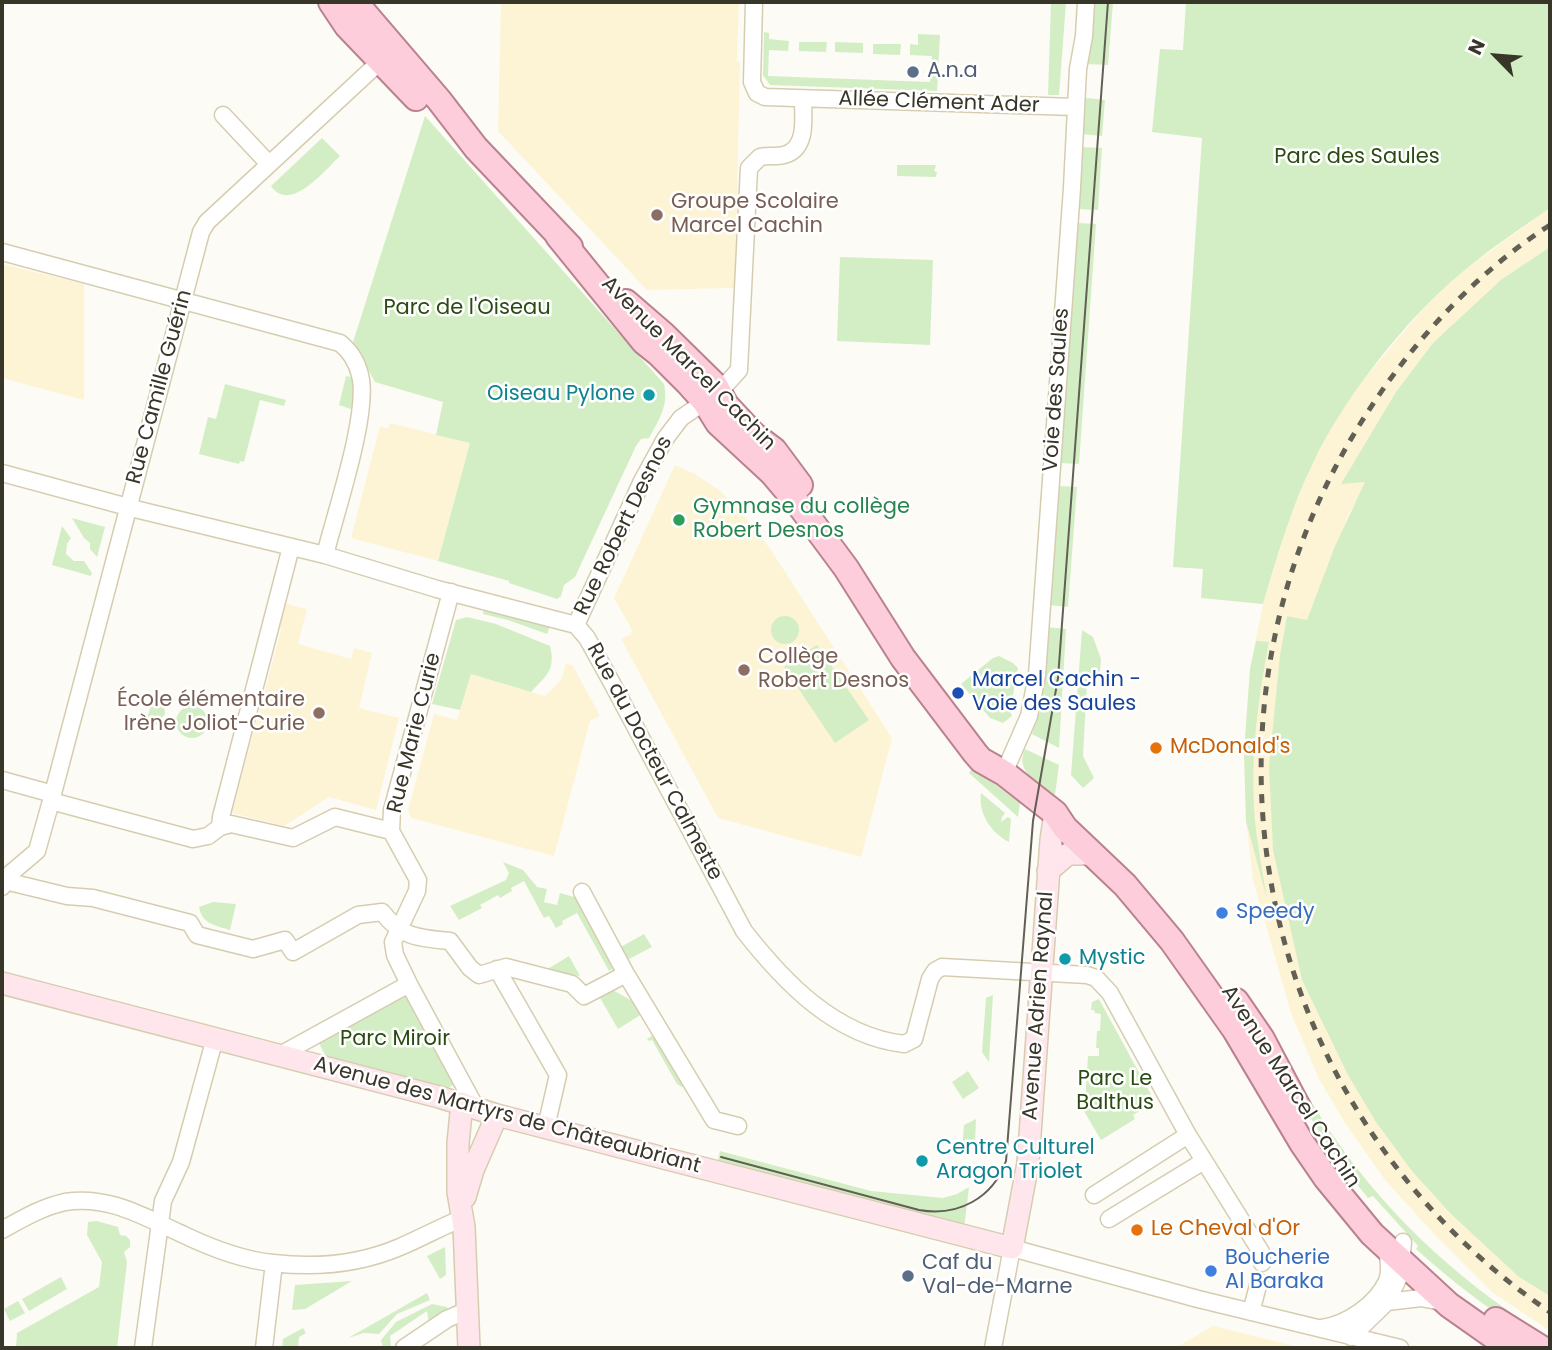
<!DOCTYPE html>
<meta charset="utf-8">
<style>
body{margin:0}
#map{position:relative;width:1552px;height:1350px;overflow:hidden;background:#fdfbf5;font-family:Poppins,sans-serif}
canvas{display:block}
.frame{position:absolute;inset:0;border:4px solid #383529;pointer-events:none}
.north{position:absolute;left:1461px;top:21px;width:70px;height:70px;-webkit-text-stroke:5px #fff;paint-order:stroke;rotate:295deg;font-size:19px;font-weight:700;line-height:28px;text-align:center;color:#383529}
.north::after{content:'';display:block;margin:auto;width:24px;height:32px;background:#383529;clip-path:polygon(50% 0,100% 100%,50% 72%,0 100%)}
</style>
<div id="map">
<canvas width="1552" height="1350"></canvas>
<div class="frame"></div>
<div class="north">N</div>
</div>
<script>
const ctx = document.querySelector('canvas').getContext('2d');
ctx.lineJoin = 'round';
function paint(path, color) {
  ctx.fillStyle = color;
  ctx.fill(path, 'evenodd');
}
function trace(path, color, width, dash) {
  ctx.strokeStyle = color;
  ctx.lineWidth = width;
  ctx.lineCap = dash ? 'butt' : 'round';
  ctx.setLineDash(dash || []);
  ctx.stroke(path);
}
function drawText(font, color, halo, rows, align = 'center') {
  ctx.font = font + ' Poppins,sans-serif';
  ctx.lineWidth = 5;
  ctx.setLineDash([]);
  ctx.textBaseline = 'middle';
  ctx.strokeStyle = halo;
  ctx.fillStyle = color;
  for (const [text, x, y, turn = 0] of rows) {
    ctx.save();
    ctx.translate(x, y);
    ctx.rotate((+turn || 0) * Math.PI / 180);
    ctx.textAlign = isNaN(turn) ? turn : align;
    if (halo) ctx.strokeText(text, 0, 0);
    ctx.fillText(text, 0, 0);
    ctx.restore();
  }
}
const built = new Path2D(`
 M 501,2 L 739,2 L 737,61 L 740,62 L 735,288 L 647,290 L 498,131 Z
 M 1550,208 L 1550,247 L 1502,279 L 1349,513 L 1307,621 L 1287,616 L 1280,655 L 1519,1277 L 1550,1296 L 1550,1331 L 1492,1292 L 1435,1235 L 1385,1180 L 1347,1126 L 1319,1079 L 1291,1013 L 1253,880 L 1246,821 L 1244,753 L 1250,669 L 1263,604 L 1286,527 L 1313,462 L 1340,413 L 1363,380 L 1429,302 L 1460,273 Z
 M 2,264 L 84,284 L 84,400 L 2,378 Z
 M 390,423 L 470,443 L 438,561 L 351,538 L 380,426 L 388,429 Z
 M 675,465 L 693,473 L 718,489 L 739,509 L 771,550 L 892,738 L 861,857 L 718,818 L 621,639 L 631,634 L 632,630 L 614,598 Z
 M 283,603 L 307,609 L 298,644 L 351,659 L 354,648 L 372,653 L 359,708 L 399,718 L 376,810 L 329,797 L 284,826 L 232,813 L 281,630 L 276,628 Z
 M 566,663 L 573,666 L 600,716 L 590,721 L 554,856 L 411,818 L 408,810 L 434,714 L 457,720 L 471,674 L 545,696 L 561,680 Z
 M 1213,1326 L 1303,1348 L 1175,1348 Z`);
const green = new Path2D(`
 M 1051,2 L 1066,2 L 1059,95 L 1048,95 Z
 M 1094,2 L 1113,2 L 1108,65 L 1087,64 Z
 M 1186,2 L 1550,2 L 1550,208 C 1520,229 1488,250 1460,274 C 1405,320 1343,399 1313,463 C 1291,508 1277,556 1263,604 L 1201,598 L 1203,569 L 1173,567 L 1202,138 L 1152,132 L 1160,49 L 1183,50 Z
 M 764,32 L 769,33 L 769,39 L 789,41 L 788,51 L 769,50 L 768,76 L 930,82 L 932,56 L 910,55 L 910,44 L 918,45 L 918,34 L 940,35 L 937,91 L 770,85 L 763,75 Z
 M 799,42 L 827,42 L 826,52 L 799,51 Z
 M 835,42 L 863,43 L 863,53 L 835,52 Z
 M 873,44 L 901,44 L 900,55 L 873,54 Z
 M 1087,98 L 1105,100 L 1102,136 L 1081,134 L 1084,101 Z
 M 425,116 L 664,384 C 669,405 659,420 649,438 L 641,439 L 636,446 L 575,577 L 564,585 L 561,596 L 557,599 L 509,583 L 509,581 L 438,561 L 470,443 L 436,435 L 443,402 L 375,382 L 353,342 Z
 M 322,138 L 340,156 C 325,170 290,214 271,186 Z
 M 1081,147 L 1102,148 L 1098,210 L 1078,209 Z
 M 897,165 L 936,165 L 934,171 L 937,172 L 936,177 L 897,176 Z
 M 1078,223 L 1096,224 L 1079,464 L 1060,463 Z
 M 1550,247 L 1550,1296 L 1519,1277 L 1450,1213 L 1412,1171 L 1376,1122 L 1348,1075 L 1302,980 L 1273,850 L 1269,766 L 1280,655 L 1287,616 L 1307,620 L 1335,546 L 1365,482 L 1341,484 L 1396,392 L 1433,343 L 1502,279 Z
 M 840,257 L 933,260 L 930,345 L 837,341 Z
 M 346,376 L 355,378 L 354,410 L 339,405 Z
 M 225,384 L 286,400 L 284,406 L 260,400 L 244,462 L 240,461 L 239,464 L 199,454 L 208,417 L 216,419 Z
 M 1058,486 L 1077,487 L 1068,607 L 1049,605 Z
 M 72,518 L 105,527 L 97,557 L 90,549 L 90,543 L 84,538 Z
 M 62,526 L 71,538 L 67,544 L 66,554 L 74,561 L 84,561 L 92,573 L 91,576 L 52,565 Z
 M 484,608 L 550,626 L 547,634 L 508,620 L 483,614 Z
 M771 630a14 14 0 1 1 28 0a14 14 0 1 1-28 0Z
 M 467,617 L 496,624 L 550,646 C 556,670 546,676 531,692 L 471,674 L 460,710 L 432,704 L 456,620 Z
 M 1047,627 L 1066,629 L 1059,748 L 1032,734 L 1040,711 Z
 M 1082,630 L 1093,637 L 1101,659 L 1100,672 L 1087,683 L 1083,756 L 1094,778 L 1083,788 L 1071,775 Z
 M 1256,641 L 1269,642 C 1257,704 1249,767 1256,830 C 1259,853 1263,876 1267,899 L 1246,821 L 1244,753 L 1250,669 Z
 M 817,645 L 869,720 L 835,743 L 784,667 Z
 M 999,656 L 1013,663 L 1018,668 L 1010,710 L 1012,716 L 1003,723 L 990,718 L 961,684 L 993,658 Z
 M 155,690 L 164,700 L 165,714 L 155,726 L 144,729 Z
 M176 722a16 16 0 1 1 32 0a16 16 0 1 1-32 0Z
 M 1025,749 L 1059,765 L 1055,795 C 1039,783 1014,772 1025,749 Z
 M 975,764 L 988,779 L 1020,803 L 1018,817 L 969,773 Z
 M 981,793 L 1005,813 L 1002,817 L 1001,822 L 1008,817 L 1011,819 L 1009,842 C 991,833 978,813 981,793 Z
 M 503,862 L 523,870 L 537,887 L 547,889 L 544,902 L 557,905 L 560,893 L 574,897 L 579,895 L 618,966 L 609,971 L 577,913 L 562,921 L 563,924 L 556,928 L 549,916 L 544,918 L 524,881 L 511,888 L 512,891 L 500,898 L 498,895 L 480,905 L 482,908 L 459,920 L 450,906 L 506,880 L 509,873 Z
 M 213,902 L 236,904 L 230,930 C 214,925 202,924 199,907 Z
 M 644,934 L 652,947 L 627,960 L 619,948 Z
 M 569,956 L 580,976 L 546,970 Z
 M 611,989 L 634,1002 L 642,1014 L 618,1029 L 599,996 Z
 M 409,993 L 456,1083 L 448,1088 L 326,1057 L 318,1041 Z
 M 993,995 L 989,1062 L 982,1052 L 986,998 Z
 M 1099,999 L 1155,1102 L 1133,1115 L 1135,1119 L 1101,1140 L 1081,1106 L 1085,1103 L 1088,1056 L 1099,1056 L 1099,1048 L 1096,1048 L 1097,1031 L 1100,1031 L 1101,1014 L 1095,1013 L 1094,1010 L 1091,1010 L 1092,1002 Z
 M 656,1033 L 685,1086 L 682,1087 L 677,1084 L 652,1040 L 649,1041 L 647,1039 Z
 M 1292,1067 C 1351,1181 1441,1272 1550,1338 L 1550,1348 C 1502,1319 1458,1287 1416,1249 L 1418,1246 L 1373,1196 L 1368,1198 C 1336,1159 1308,1117 1284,1072 Z
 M 968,1071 L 979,1088 L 963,1099 L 952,1082 Z
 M 976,1119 L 975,1143 L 962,1150 L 964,1125 Z
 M 720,1151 L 871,1191 L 943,1198 L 957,1194 L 969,1187 L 964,1229 L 717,1164 Z
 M 97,1221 L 118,1227 L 120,1235 L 126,1236 L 130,1240 L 130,1247 L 124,1252 L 127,1262 L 117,1348 L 16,1348 L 17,1333 L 99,1287 L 102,1262 L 87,1235 L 88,1222 Z
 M 445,1247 L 446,1275 L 440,1279 L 427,1256 Z
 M 61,1277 L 67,1289 L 29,1311 L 22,1299 Z
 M 352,1281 L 305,1309 L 292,1310 L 295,1285 Z
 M 427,1293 L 430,1300 L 397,1314 L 379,1334 L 364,1333 L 348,1338 Z
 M 18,1301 L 25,1313 L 10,1321 L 4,1309 Z
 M 432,1304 L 447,1307 L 448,1314 L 429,1325 L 427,1311 L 390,1336 L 391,1348 L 383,1348 L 381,1340 L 396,1322 Z
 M 303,1328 L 306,1333 L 299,1337 L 298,1348 L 282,1348 L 283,1339 Z`);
const street = new Path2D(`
 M 754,2 L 752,82 L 757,93 L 765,97 L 1075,107
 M 223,115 L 269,164
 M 2,252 L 340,343 C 350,351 357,362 360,375 C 370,412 335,514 325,555
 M 2,473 L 139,510 L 325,555 L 437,589 L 576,625 L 587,638 L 613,685 L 744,931 C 784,982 835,1036 904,1044 L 914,1039 L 930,979 L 935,971 L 942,967 L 1087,975 L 1096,978 L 1110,993 L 1188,1135 L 1261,1252 L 1262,1263
 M 576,625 L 642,481 L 665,439 L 681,418 L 719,392 L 739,370 L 749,168 L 760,157 C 768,155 776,157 784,155 C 808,149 803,118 803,99
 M 1004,773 L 1029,716 L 1037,675 L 1072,188 L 1078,69 L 1084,36 L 1086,2
 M 2,780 L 53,794
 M 51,801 L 201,232 L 207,222 L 386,56
 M 220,827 L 221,817 L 291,547
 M 5,881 L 67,896 L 93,898 L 190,923 L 197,935 L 253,949 L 285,940 L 293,952 L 358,915 L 382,912 C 402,938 419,938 450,941 L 470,968 L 479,975 L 506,967 L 572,984 L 584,996 L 626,974 L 714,1120 L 738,1126
 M 2,887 L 11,873 L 37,851 L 51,801 L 193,839 L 208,836 L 220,827 L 231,824 L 293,838 L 335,817 L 391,831
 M 582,892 L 626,974
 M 497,969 L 558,1075 L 546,1127
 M 409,984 L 395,955 L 393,942 L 417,891 L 418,880 L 391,831 L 392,810 L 451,592
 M 280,1055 L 409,984 L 476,1108
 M 1094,1195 L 1188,1135
 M 1109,1219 L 1204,1161
 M 2,1230 C 22,1219 42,1207 65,1202 C 109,1195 144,1217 182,1234 C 211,1248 241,1260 273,1263 C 315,1268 360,1264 400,1247 C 421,1238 441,1227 463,1218
 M 1387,1302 L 1400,1275 L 1403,1242
 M 1251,1312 L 1259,1282
 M 1322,1328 C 1347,1324 1376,1305 1387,1281 C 1391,1270 1389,1259 1386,1248
 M 1351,1337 L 1387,1302 L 1421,1298 L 1442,1302
 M 143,1348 L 163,1201 L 181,1162 L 215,1038
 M 264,1348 L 274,1263
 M 404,1348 L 447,1319 L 468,1310
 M 993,1348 L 1012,1248 L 1198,1299 L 1400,1348`);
const secondary = new Path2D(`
 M 1048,871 L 1068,854 L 1093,854
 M 2,983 L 439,1097 L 497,1115 L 1012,1248 L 1028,1163 L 1051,840 L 1055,813
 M 462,1103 L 458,1143 L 458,1192 L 464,1227 L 469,1348
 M 465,1197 L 473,1170 L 497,1115`);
const primary = new Path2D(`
 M 331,2 L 347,26 L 416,98
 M 355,2 L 439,100 L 476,148 L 570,247
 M 558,236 L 644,342 L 659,354 L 687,382 L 705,402 L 718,423 L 772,473 L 800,506 L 846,568 L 903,658 L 975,753 L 981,760 L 1004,773 L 1055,813 L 1065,828 L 1125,885 L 1172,941 L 1235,1030 L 1302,1143 L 1326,1178 L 1372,1234 L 1449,1305 L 1510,1348
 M 626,302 L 663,334 L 715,385 L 726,405 L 754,435 L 774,450 L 800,485
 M 1236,1001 L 1262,1039 L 1299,1109
 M 1496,1320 L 1541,1348`);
const tram = new Path2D(`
 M 721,1157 L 919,1210 C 958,1217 993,1198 1006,1161 L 1033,821 L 1058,678 L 1108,2`);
const rail = new Path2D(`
 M 1550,225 C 1477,272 1414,340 1367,413 C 1172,714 1254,1111 1550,1312`);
const markers = [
 [913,72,7,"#5c6f8a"],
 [657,215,7,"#8d6e63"],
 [649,395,7,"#0f9aa8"],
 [679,520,7,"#2e9e5b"],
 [744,670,7,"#8d6e63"],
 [958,693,7,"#1a4fb4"],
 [319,713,7,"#8d6e63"],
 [1156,748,7,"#e8710a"],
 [1222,913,7,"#3f7fe0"],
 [1065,959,7,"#0f9aa8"],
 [922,1161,7,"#0f9aa8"],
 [1137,1230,7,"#e8710a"],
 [1211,1271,7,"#3f7fe0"],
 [908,1276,7,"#5c6f8a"]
];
const serviceNames = [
 ["A.n.a",927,72],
 ["Caf du",922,1264],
 ["Val-de-Marne",922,1288]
];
const streetNames = [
 ["Allée Clément Ader",939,103,2],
 ["Avenue Marcel Cachin",688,364,45],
 ["Rue Camille Guérin",160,387,-75],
 ["Voie des Saules",1057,390,-86],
 ["Rue Robert Desnos",624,526,-64],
 ["Rue Marie Curie",415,733,-76],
 ["Rue du Docteur Calmette",654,762,62],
 ["Avenue Adrien Raynal",1039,1006,-86],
 ["Avenue Marcel Cachin",1290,1087,57],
 ["Avenue des Martyrs de Châteaubriant",507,1116,15]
];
const parkNames = [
 ["Parc des Saules",1357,158],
 ["Parc de l'Oiseau",467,309],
 ["Parc Miroir",395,1040],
 ["Parc Le",1115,1080],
 ["Balthus",1115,1104]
];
const educationNames = [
 ["Groupe Scolaire",671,203],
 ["Marcel Cachin",671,227],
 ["Collège",758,658],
 ["Robert Desnos",758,682],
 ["École élémentaire",305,701,"right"],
 ["Irène Joliot-Curie",305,725,"right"]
];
const cultureNames = [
 ["Oiseau Pylone",635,395,"right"],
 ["Mystic",1079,959],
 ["Centre Culturel",936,1149],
 ["Aragon Triolet",936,1173]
];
const leisureNames = [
 ["Gymnase du collège",693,508],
 ["Robert Desnos",693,532]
];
const transitNames = [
 ["Marcel Cachin -",972,681],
 ["Voie des Saules",972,705]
];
const foodNames = [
 ["McDonald's",1170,748],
 ["Le Cheval d'Or",1151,1230]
];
const shopNames = [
 ["Speedy",1236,913],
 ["Boucherie",1225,1259],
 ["Al Baraka",1225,1283]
];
paint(built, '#fdf4d6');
paint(green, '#d3eec5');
trace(street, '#d6cdb0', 19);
trace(secondary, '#d6cdb0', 24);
trace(primary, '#b9828e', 28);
trace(street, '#fff', 16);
trace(secondary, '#ffe6ed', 21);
trace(primary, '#fecddc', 24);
trace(tram, '#625f55', 2);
trace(rail, '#625f55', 5, [9, 9]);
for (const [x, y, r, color] of markers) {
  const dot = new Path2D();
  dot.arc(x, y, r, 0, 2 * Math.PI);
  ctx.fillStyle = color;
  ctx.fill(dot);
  trace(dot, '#fff', 2.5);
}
drawText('21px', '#4e5e75', '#fff', serviceNames, 'left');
drawText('21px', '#383529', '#fff', streetNames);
drawText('21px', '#2a4b12', '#fff', parkNames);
drawText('21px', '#785e54', '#fff', educationNames, 'left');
drawText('21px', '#0d838f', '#fff', cultureNames, 'left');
drawText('21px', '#27864d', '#fff', leisureNames, 'left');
drawText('21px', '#164399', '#fff', transitNames, 'left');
drawText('21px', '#c56008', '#fff', foodNames, 'left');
drawText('21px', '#366cbe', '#fff', shopNames, 'left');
</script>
